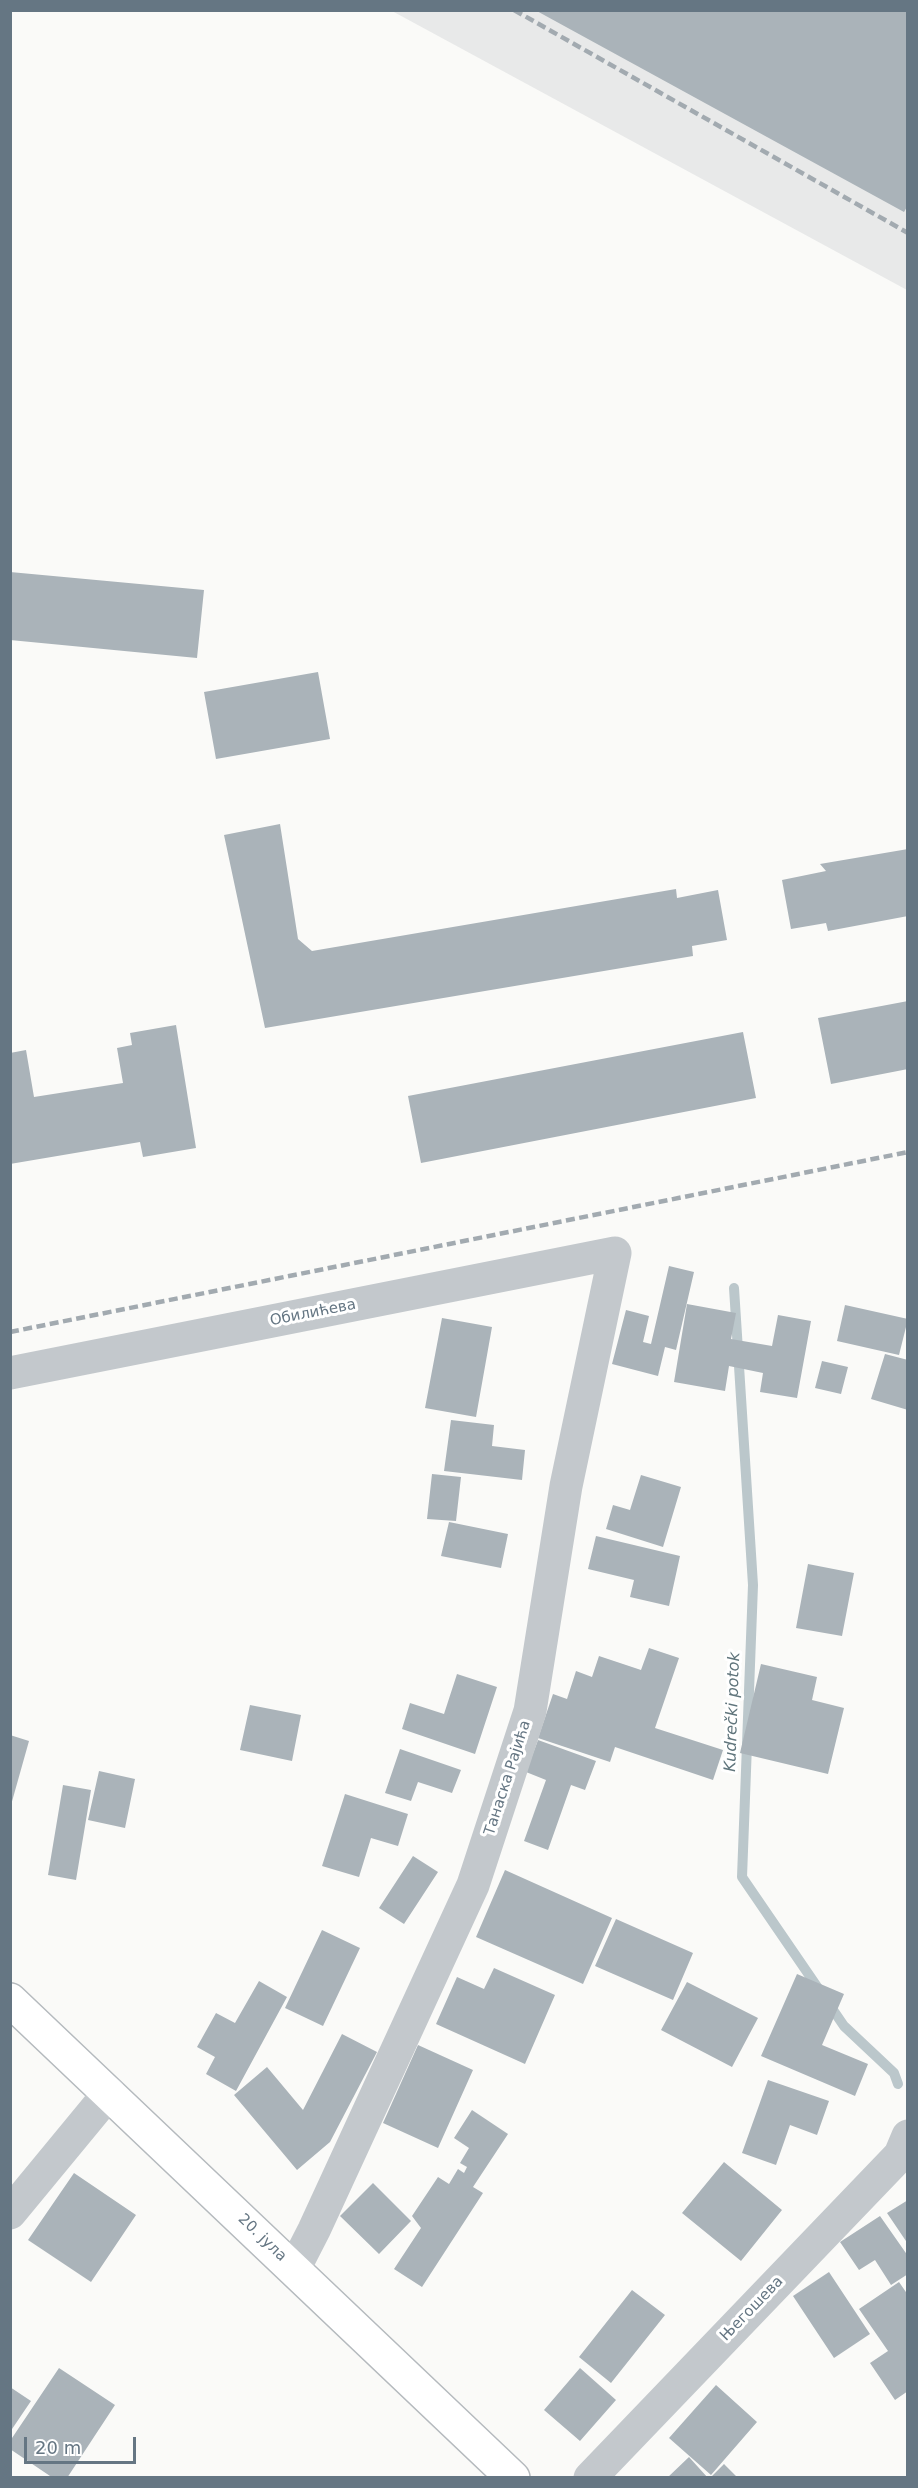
<!DOCTYPE html>
<html>
<head>
<meta charset="utf-8">
<style>
  body { margin:0 }
  #map { position:relative; width:918px; height:2488px; overflow:hidden; background:#fafaf8; font-family:"DejaVu Sans",sans-serif }
  canvas { display:block }
  .frame { position:absolute; inset:0; border:12px solid #657683; pointer-events:none }
  .scale { position:absolute; left:24px; top:2437px; width:112px; height:27px; box-sizing:border-box; border:3px solid #657683; border-top:0; padding-left:8px; font-size:18px; line-height:21px; white-space:nowrap; color:#657683; -webkit-text-stroke:4px #fff; paint-order:stroke }
</style>
</head>
<body>
<div id="map">
<canvas width="918" height="2488"></canvas>
<div class="frame"></div>
<div class="scale">20 m</div>
</div>
<script>
const ctx = document.querySelector('canvas').getContext('2d');
ctx.lineJoin = 'round';
function fill(path, color) {
  ctx.fillStyle = color;
  ctx.fill(path, 'evenodd');
}
function toPath(rows) {
  const path = new Path2D();
  for (const r of rows) {
    path.moveTo(r[0], r[1]);
    for (let i = 2; i < r.length; i += 2) path.lineTo(r[i], r[i + 1]);
  }
  return path;
}
function stroke(path, color, width, dash) {
  ctx.strokeStyle = color;
  ctx.lineWidth = width;
  ctx.lineCap = dash ? 'butt' : 'round';
  ctx.setLineDash(dash || []);
  ctx.stroke(path);
}
function drawText(font, color, halo, rows, align = 'center') {
  ctx.font = font + ' "DejaVu Sans",sans-serif';
  ctx.lineWidth = 6;
  ctx.setLineDash([]);
  ctx.textBaseline = 'middle';
  ctx.strokeStyle = halo;
  ctx.fillStyle = color;
  for (const [text, x, y, turn = 0] of rows) {
    ctx.save();
    ctx.translate(x, y);
    ctx.rotate((+turn || 0) * Math.PI / 180);
    ctx.textAlign = isNaN(turn) ? turn : align;
    if (halo) ctx.strokeText(text, 0, 0);
    ctx.fillText(text, 0, 0);
    ctx.restore();
  }
}
fill(toPath([
  [392,11,907,11,907,290]
]), '#e8e9e9');
stroke(toPath([
  [734,1288,753,1585,742,1877,844,2026,894,2073,898,2084]
]), '#bbc7cb', 10);
fill(toPath([
  [535,10,908,10,908,205,904,212],
  [10,572,204,590,197,658,10,640],
  [318,672,330,739,216,759,204,692],
  [280,824,298,939,312,951,676,889,677,898,718,890,727,940,692,946,693,956,265,1028,224,835],
  [908,849,908,916,828,931,826,923,791,929,782,880,826,871,820,864],
  [908,1001,908,1069,831,1084,818,1018],
  [176,1025,196,1148,143,1157,140,1142,10,1164,10,1053,26,1050,34,1097,123,1083,117,1048,132,1045,130,1033],
  [743,1032,756,1098,421,1163,408,1096],
  [669,1266,694,1272,676,1350,665,1347,658,1376,612,1364,626,1310,649,1316,643,1342,651,1344],
  [687,1304,736,1313,731,1339,772,1346,778,1315,811,1321,797,1398,760,1392,763,1373,729,1366,725,1391,674,1382],
  [845,1305,908,1319,899,1355,837,1341],
  [442,1318,492,1327,476,1417,425,1408],
  [885,1354,908,1360,908,1410,871,1399],
  [822,1361,848,1367,841,1394,815,1388],
  [451,1420,494,1425,492,1446,525,1450,522,1480,444,1471],
  [432,1474,461,1477,456,1521,427,1519],
  [641,1475,681,1487,663,1547,606,1529,613,1505,630,1510],
  [449,1522,508,1534,501,1568,441,1556],
  [596,1536,680,1556,669,1606,630,1597,634,1580,588,1569],
  [808,1564,854,1573,842,1636,796,1628],
  [649,1648,679,1658,655,1728,723,1750,713,1780,615,1747,610,1762,538,1738,553,1694,567,1699,576,1671,592,1677,599,1656,641,1670],
  [761,1664,817,1677,812,1700,844,1708,828,1774,740,1753],
  [457,1674,497,1687,475,1754,402,1729,410,1703,444,1714],
  [250,1705,301,1715,292,1761,240,1750],
  [10,1735,29,1741,11,1805,10,1804],
  [538,1740,596,1761,585,1790,571,1785,548,1850,524,1841,546,1780,526,1772],
  [400,1749,461,1770,452,1793,418,1782,411,1801,385,1793],
  [99,1771,135,1779,125,1828,88,1820],
  [63,1785,91,1790,76,1880,48,1875],
  [345,1794,408,1814,398,1846,371,1838,359,1877,322,1866],
  [413,1856,438,1872,404,1924,379,1908],
  [505,1870,612,1918,583,1984,476,1937],
  [616,1919,693,1953,673,2000,595,1966],
  [322,1930,360,1948,323,2026,285,2008],
  [494,1968,555,1995,525,2064,436,2024,457,1977,484,1989],
  [797,1974,844,1994,822,2045,868,2064,855,2096,761,2056],
  [259,1981,287,1997,236,2091,206,2074,215,2057,197,2047,216,2013,235,2023],
  [687,1982,758,2018,732,2067,661,2030],
  [342,2034,377,2052,330,2142,297,2170,234,2095,267,2067,303,2110],
  [418,2045,473,2070,438,2148,383,2123],
  [768,2080,829,2101,817,2135,790,2125,776,2165,742,2153],
  [472,2110,508,2134,473,2187,483,2193,422,2287,394,2269,421,2228,412,2216,438,2177,449,2184,458,2169,464,2173,467,2167,460,2163,469,2148,454,2138],
  [724,2162,782,2210,741,2261,682,2213],
  [74,2173,136,2215,91,2282,28,2240],
  [373,2183,411,2221,379,2254,340,2216],
  [908,2200,908,2244,887,2213],
  [880,2216,908,2256,908,2274,891,2285,875,2260,859,2270,840,2242],
  [829,2272,870,2334,834,2358,793,2296],
  [899,2282,908,2295,908,2391,895,2400,870,2363,888,2351,859,2309],
  [632,2290,665,2315,611,2383,579,2357],
  [59,2368,115,2405,67,2478,53,2478,10,2449,10,2441],
  [580,2368,616,2400,580,2441,544,2410],
  [716,2385,757,2422,711,2475,669,2438],
  [10,2387,31,2401,10,2432],
  [689,2457,708,2478,667,2478],
  [724,2464,738,2478,710,2478]
]), '#aab3b9');
const major = toPath([
  [10,2000,513,2478]
]);
stroke(major, '#b5babe', 36);
stroke(toPath([
  [10,1373,615,1253,566,1486,530,1711,473,1885,314,2230,294,2269],
  [10,2213,109,2093],
  [590,2478,900,2155,908,2136]
]), '#c3c8cc', 33);
stroke(major, '#fff', 33);
stroke(toPath([
  [514,10,908,233],
  [10,1332,908,1152]
]), '#a2aab0', 4.5, [9, 4.5]);
drawText('15px', '#657683', '#fff', [
  ["Обилићева",313,1313,-11],
  ["Танаска Рајића",508,1778,-72],
  ["20. јула",262,2238,44],
  ["Његошева",752,2309,-46]
]);
drawText('italic 16px', '#60757c', '#fff', [
  ["Kudrečki potok",733,1712,-88]
]);
</script>
</body>
</html>
